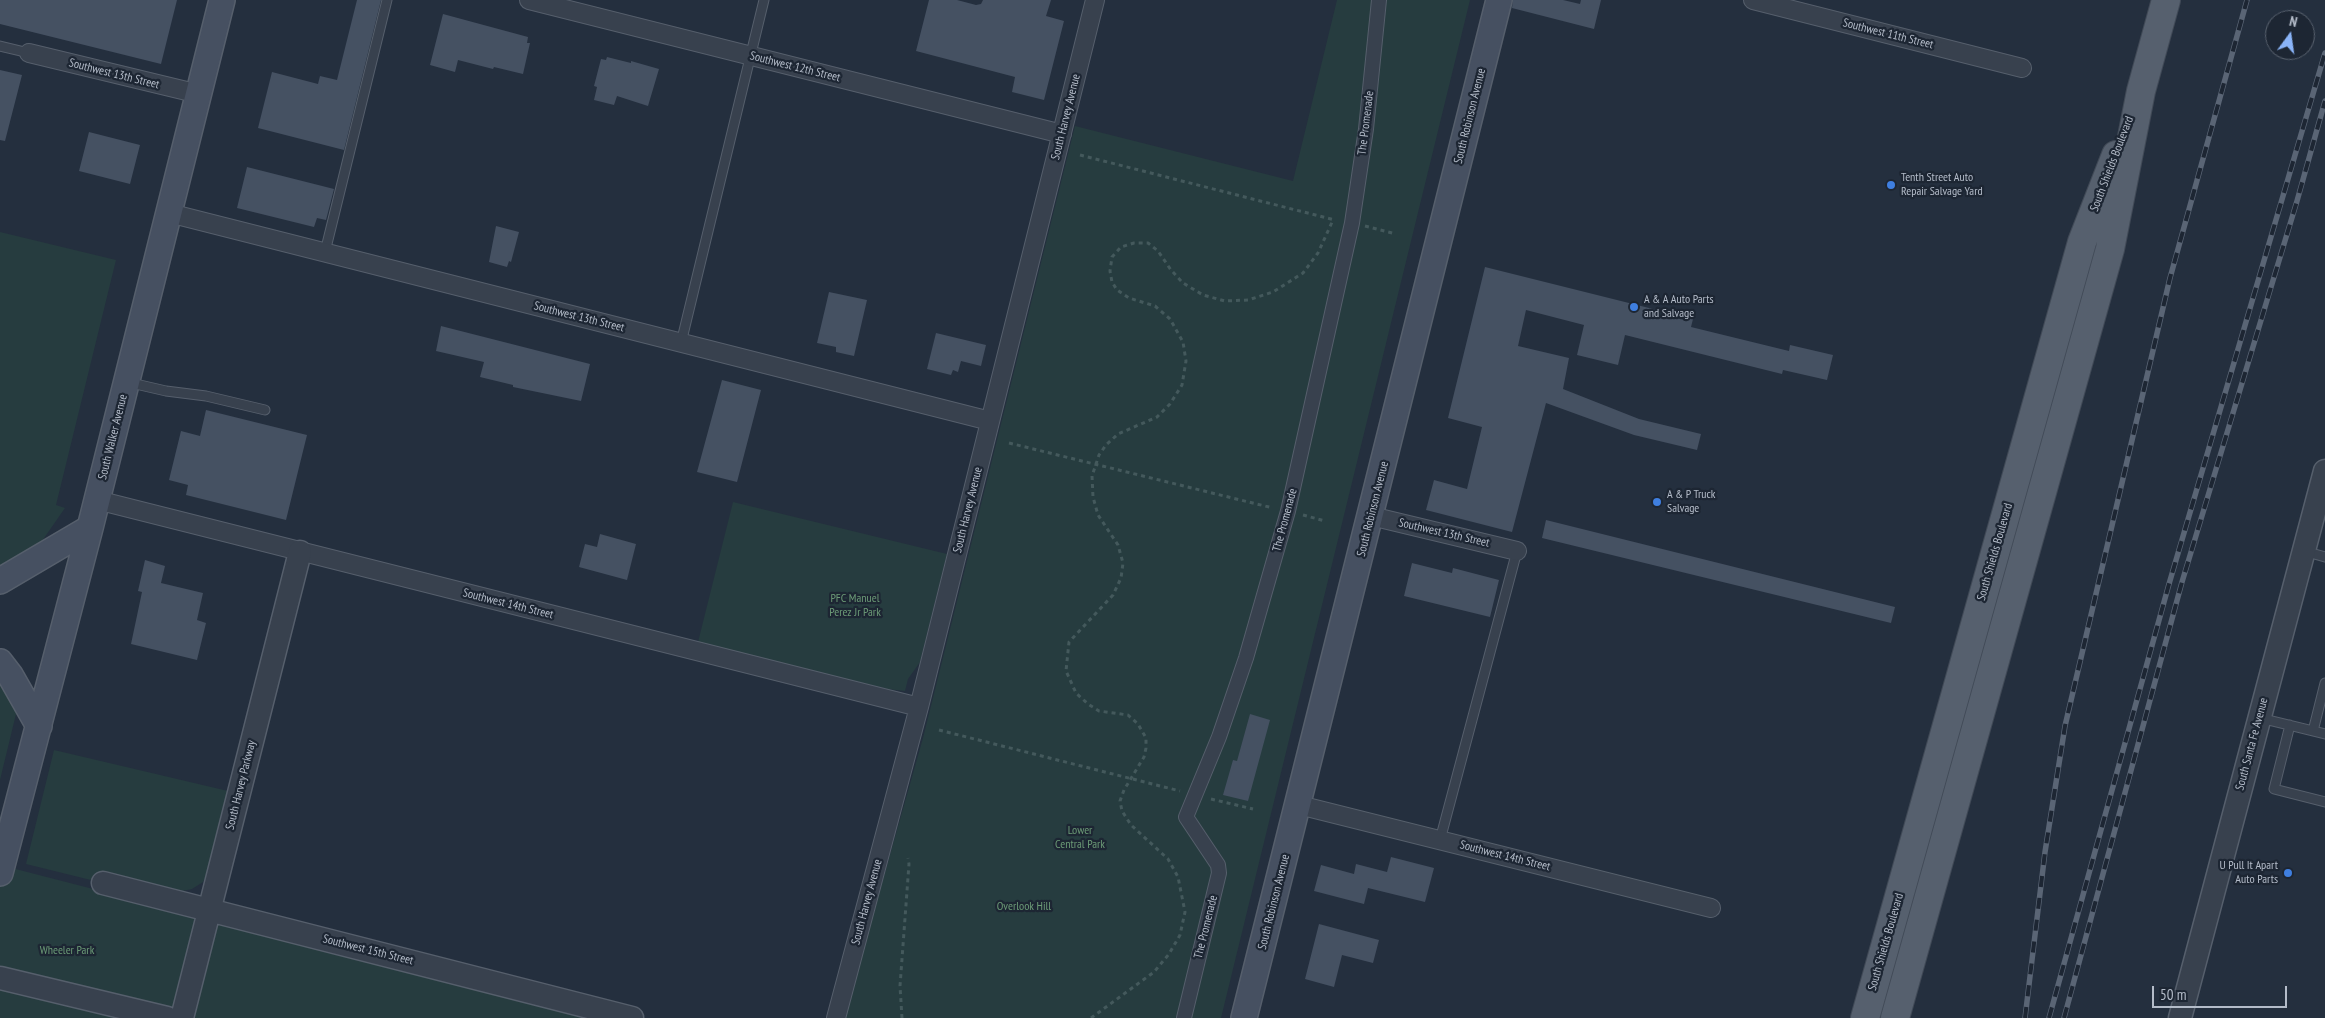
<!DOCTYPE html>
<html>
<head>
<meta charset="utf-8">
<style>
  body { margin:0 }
  #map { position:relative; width:2325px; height:1018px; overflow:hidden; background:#242f3e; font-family:"PT Sans Narrow",sans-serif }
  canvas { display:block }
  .north { position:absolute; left:2265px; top:10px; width:50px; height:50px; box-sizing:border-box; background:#1d2633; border:1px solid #59626f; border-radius:50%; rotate:14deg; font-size:14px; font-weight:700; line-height:20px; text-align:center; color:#b4bcc9 }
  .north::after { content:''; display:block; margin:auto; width:18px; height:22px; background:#8ab4f8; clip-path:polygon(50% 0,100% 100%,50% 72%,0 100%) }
  .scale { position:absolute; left:2152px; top:986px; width:135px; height:22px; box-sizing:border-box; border:2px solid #b4bcc9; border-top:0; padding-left:6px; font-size:15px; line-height:18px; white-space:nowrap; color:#b4bcc9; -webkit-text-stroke:4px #1d2633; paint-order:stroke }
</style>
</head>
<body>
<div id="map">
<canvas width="2325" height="1018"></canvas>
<div class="north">N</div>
<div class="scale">50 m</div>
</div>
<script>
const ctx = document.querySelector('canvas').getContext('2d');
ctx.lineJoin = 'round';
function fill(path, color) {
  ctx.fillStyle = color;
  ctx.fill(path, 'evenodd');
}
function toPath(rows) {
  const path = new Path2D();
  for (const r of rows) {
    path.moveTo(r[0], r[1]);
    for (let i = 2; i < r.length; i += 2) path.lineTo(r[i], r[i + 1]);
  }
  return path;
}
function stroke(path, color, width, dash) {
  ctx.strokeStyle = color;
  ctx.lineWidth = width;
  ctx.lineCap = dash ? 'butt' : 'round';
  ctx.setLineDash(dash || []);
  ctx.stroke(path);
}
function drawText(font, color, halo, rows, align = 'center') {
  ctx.font = font + ' "PT Sans Narrow",sans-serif';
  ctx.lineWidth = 4.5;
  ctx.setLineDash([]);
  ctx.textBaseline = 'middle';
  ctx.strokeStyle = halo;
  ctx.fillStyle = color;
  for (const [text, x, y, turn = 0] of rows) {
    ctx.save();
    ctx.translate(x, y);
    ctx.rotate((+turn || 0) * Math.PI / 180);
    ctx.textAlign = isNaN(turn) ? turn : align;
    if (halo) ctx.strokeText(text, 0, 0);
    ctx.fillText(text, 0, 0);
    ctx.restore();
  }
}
fill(toPath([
  [1337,0,1470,0,1221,1018,844,1018,923,738,1075,126,1293,181],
  [0,232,116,260,56,505,65,508,42,541,28,554,0,573],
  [733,502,947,554,920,662,908,679,905,691,887,689,698,642],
  [0,680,12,699,16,714,0,780],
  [54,750,228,791,207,875,203,882,192,889,182,891,180,902,26,864],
  [0,865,594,1018,0,1018]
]), '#263c3f');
fill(toPath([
  [0,0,177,0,161,64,0,24],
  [357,0,381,0,344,150,258,128,272,72,318,84,320,76,337,80],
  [929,0,957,0,976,5,981,4,983,0,1051,0,1046,16,1064,21,1044,100,1012,92,1015,77,916,51],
  [1513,0,1563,0,1580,4,1581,0,1601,0,1594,29,1512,8],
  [443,14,528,37,527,43,530,43,523,74,494,67,493,69,458,60,455,72,430,65],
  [607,57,631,63,631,61,659,69,648,106,617,96,614,105,594,100,597,87,594,86,601,59,606,60],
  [0,70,22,75,5,141,0,140],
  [89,132,140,145,130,184,79,171],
  [247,167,334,189,326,220,317,218,314,227,237,208],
  [496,226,519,232,511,262,509,261,507,267,489,262],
  [1485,267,1693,319,1691,327,1789,351,1790,345,1833,355,1827,380,1783,370,1782,374,1625,335,1618,365,1577,355,1584,325,1526,310,1518,346,1569,358,1563,389,1639,419,1701,434,1697,450,1634,435,1546,403,1512,532,1426,510,1434,480,1467,489,1482,427,1448,418],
  [829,292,867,300,854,356,836,352,836,347,817,343],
  [441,326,590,364,581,401,513,387,513,385,480,377,484,362,436,351],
  [936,333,986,345,981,366,961,361,958,372,953,370,951,375,927,369],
  [722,380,761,390,737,482,697,472],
  [206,410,307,435,286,520,186,495,188,485,169,480,181,431,200,436],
  [1546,520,1895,607,1891,623,1542,538],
  [600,534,636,544,627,580,579,567,585,544,597,547],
  [145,560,165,566,161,583,203,593,197,620,206,623,197,660,131,644,142,592,138,591],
  [1412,563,1452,573,1453,568,1499,580,1490,617,1404,596],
  [1250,714,1270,720,1248,801,1223,795,1233,760,1237,761],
  [1391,857,1434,868,1425,902,1368,888,1364,904,1314,891,1321,865,1354,874,1356,864,1387,872],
  [1319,924,1379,940,1373,963,1342,955,1334,987,1305,979]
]), '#455162');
const service = toPath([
  [0,46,29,53],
  [325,252,387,0],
  [681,343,764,0],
  [127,382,166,391,206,396,265,410],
  [2304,551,2325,557],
  [2260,718,2325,734],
  [2290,725,2274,789,2325,802],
  [2313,731,2325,683],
  [1440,840,1517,551]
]);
const pedestrian = toPath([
  [1184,1018,1219,873,1218,865,1186,817,1219,737,1246,658,1288,511,1352,223,1366,129,1379,0]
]);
const minor = toPath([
  [529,0,1062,134],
  [1753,0,2022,68],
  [29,53,199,94],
  [169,213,990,421],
  [97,500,919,707],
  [1371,516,1517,551],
  [1299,805,1711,908],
  [836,1018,919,707,1095,0]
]);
const tertiary = toPath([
  [103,883,632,1018],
  [0,978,167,1018],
  [182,1018,300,552],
  [2180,1018,2325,471]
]);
const secondary = toPath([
  [0,581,90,528],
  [0,662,10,675,39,726],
  [0,873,90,528,222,0],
  [1244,1018,1499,0]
]);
const primary = toPath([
  [1865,1018,2082,242,2116,155],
  [1895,1018,2110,249,2141,91,2166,0]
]);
stroke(service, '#565f6c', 11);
stroke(pedestrian, '#565f6c', 16);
stroke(minor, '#565f6c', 20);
stroke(tertiary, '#565f6c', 25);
stroke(secondary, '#565f6c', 28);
stroke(primary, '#414a57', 30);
stroke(toPath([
  [1080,155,1335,220],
  [1365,226,1396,234],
  [1009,443,1273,508],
  [1303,515,1325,521],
  [939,730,1180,791],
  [1211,799,1253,809],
  [902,1018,900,986,909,864,908,858],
  [1091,1018,1154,972,1169,954,1180,935,1185,912,1178,877,1168,859,1131,825,1122,811,1120,801,1124,790,1144,757,1146,748,1146,738,1138,724,1128,715,1099,711,1088,704,1076,693,1066,671,1069,642,1113,595,1121,578,1123,563,1118,545,1098,515,1093,497,1092,476,1099,455,1106,445,1118,434,1157,417,1170,404,1182,385,1186,361,1183,342,1170,319,1155,306,1129,298,1117,290,1112,282,1110,271,1112,257,1121,247,1134,243,1148,243,1158,251,1171,270,1183,283,1203,295,1225,301,1248,300,1273,292,1303,273,1318,253,1333,220]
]), '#44595c', 3, [4, 4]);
stroke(service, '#38414e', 9);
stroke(pedestrian, '#38414e', 14);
stroke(minor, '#38414e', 18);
stroke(tertiary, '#38414e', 22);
stroke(secondary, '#465061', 25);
stroke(primary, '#56606e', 28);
const rail = toPath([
  [2025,1018,2045,852,2065,726,2170,278,2247,0],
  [2049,1018,2169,584,2325,53],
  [2064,1018,2182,582,2297,201,2325,101]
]);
stroke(rail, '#5a6575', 5.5);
stroke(rail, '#1d2633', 4, [11]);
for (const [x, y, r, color] of [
  [1891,185,5,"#3f7fe0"],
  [1634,307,5,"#3f7fe0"],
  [1657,502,5,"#3f7fe0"],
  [2288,873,5,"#3f7fe0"]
]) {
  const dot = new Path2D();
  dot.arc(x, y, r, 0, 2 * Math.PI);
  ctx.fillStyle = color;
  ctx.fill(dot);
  stroke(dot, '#1d2633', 2);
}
drawText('12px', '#b4bcc9', '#1d2633', [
  ["Southwest 11th Street",1888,34,14],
  ["Southwest 12th Street",795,67,14],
  ["Southwest 13th Street",114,74,14],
  ["South Robinson Avenue",1470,116,-76],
  ["South Harvey Avenue",1066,117,-76],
  ["The Promenade",1366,123,-83],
  ["South Shields Boulevard",2112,164,-69],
  ["Southwest 13th Street",579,317,14],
  ["South Walker Avenue",113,437,-76],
  ["South Robinson Avenue",1373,509,-76],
  ["South Harvey Avenue",968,510,-76],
  ["The Promenade",1285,520,-75],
  ["Southwest 13th Street",1444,533,13],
  ["South Shields Boulevard",1995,552,-74],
  ["Southwest 14th Street",508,604,14],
  ["South Santa Fe Avenue",2252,744,-75],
  ["South Harvey Parkway",241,785,-76],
  ["Southwest 14th Street",1505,856,14],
  ["South Harvey Avenue",867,902,-75],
  ["South Robinson Avenue",1274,902,-76],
  ["The Promenade",1206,927,-76],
  ["South Shields Boulevard",1886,942,-74],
  ["Southwest 15th Street",368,950,14]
]);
drawText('12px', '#b4bcc9', '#1d2633', [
  ["Tenth Street Auto",1901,178],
  ["Repair Salvage Yard",1901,192],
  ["A & A Auto Parts",1644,300],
  ["and Salvage",1644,314],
  ["A & P Truck",1667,495],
  ["Salvage",1667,509],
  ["U Pull It Apart",2278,866,"right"],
  ["Auto Parts",2278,880,"right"]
], 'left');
drawText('12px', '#6b9a76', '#1d2633', [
  ["PFC Manuel",855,599],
  ["Perez Jr Park",855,613],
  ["Lower",1080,831],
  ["Central Park",1080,845],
  ["Overlook Hill",1024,907],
  ["Wheeler Park",67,951]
]);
</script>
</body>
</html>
